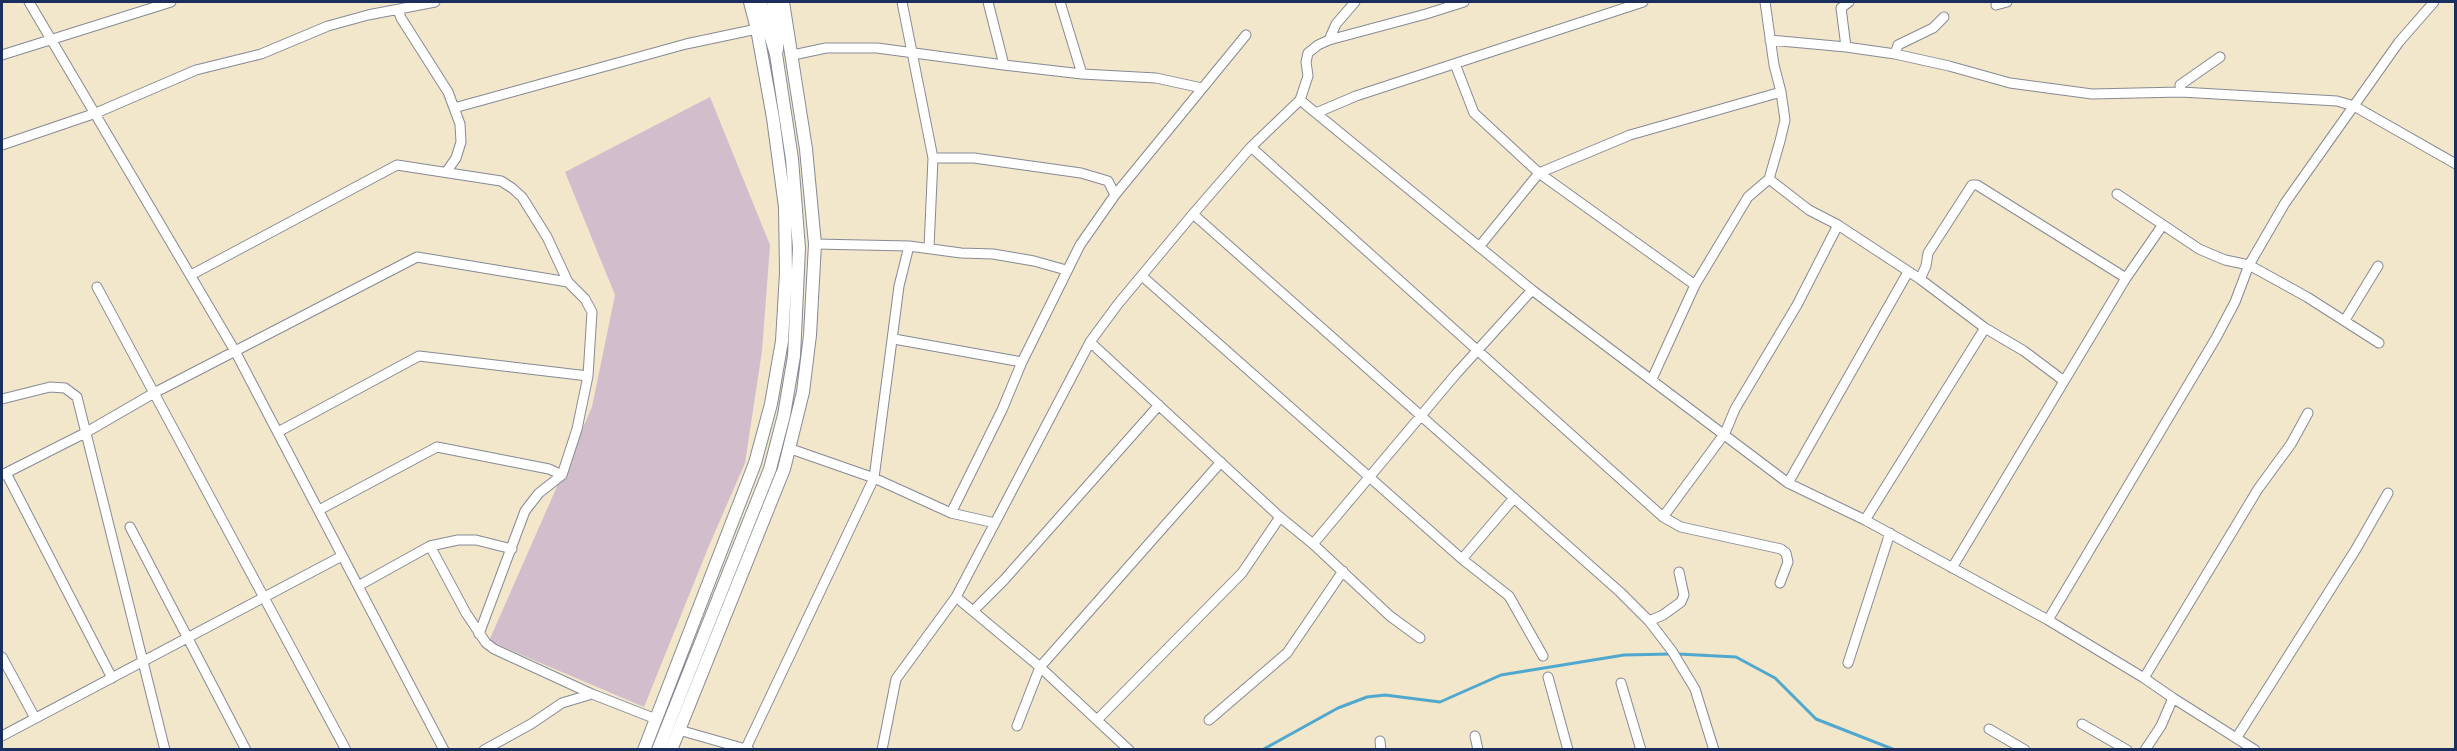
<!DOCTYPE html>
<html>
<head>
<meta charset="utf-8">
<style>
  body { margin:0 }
  #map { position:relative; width:2457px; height:751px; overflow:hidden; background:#f2e6cb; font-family:"Sorts Mill Goudy",serif }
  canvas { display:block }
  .frame { position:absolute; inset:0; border:3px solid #1b2f5e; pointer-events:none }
</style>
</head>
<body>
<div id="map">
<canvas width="2457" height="751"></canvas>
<div class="frame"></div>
</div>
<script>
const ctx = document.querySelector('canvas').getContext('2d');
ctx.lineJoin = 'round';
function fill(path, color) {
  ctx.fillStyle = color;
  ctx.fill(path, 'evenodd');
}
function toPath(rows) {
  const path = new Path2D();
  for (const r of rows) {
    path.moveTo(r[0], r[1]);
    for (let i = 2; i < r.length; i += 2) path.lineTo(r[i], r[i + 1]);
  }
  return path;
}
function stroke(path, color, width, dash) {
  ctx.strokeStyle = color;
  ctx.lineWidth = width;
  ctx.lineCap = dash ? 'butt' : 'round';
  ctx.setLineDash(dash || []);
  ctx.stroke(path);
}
fill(toPath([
  [710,97,770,245,762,351,745,463,708,548,644,707,489,641,592,407,615,295,565,172]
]), '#d1bdcc');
stroke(toPath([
  [1678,654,1736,657,1775,678,1816,719,1895,750],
  [1262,750,1338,708,1367,697,1385,695,1440,702,1501,675,1624,655,1671,654]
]), '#51a8ce', 3);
const minor = toPath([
  [29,2,235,351,444,750],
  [902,2,933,158,929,248],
  [988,2,1004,65],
  [1060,2,1082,74],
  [1996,5,2007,2],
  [398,10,401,18,448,92,460,124,461,142,456,158,447,171],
  [1329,40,1336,24,1355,2],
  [1770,40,1846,47,1895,54,1949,66,2010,83,2092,94,2181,92,2337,101,2354,106,2456,164],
  [1846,47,1841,8,1849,2],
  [1895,54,1898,45,1933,28,1944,17],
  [2,55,171,2],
  [793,55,826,48,877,48,1004,65,1082,74,1156,78,1202,88],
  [1455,64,1474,113,1539,173,1695,285],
  [2181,92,2180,85,2220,57],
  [1300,100,1532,290,1788,483,1865,520,2048,620,2144,678,2173,698,2255,750],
  [454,108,686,44,757,29],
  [1316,113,1356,96,1643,2],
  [2,145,96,113,196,70,261,54,328,26,368,15,435,2],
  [1251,147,1663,517,1681,527,1781,549,1786,553,1788,562,1780,583],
  [933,158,974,158,1081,173,1108,181,1115,195],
  [1769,179,1809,210,1838,225,1920,279,1985,328,2024,351,2064,381],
  [2117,194,2199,249,2225,260,2249,265,2307,297,2379,343],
  [1193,214,1620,592,1649,621,1672,651,1695,689,1714,750],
  [815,244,909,246,961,253,993,254,1034,261,1066,270],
  [1479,247,1539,173,1630,135,1781,92],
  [191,275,397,165,501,181,512,188,522,197,547,237,568,282,585,299,592,312,588,376,577,429,562,475,539,493,525,511,479,634],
  [1142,276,1462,559,1509,596,1543,656],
  [1920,279,1926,266,1928,253,1972,185,1977,185,2126,278],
  [97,287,346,750],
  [2345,320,2378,266],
  [894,339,1022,362],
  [1090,342,1280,517,1313,544,1390,616,1420,638],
  [1652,379,1695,285,1748,197,1769,179,1780,141,1785,120,1781,92,1774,65,1765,2],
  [2,399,50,387,65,388,77,397,165,750],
  [278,432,419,356,588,376],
  [791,449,874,478,951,513,995,523],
  [6,473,112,678],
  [2,475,85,433,154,393,417,257,568,282],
  [1788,483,1908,272],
  [319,510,437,447,549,469,562,475],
  [951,513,1002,410,1022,362,1080,245,1115,195,1246,35],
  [1663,517,1725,433,1735,409,1797,305,1838,225],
  [1865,520,1985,328],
  [130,527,246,750],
  [1313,544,1456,374,1532,290],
  [430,546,466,613,486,643,494,649,592,694,656,719],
  [1462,559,1514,498],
  [1952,568,2126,278,2162,226],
  [358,586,430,546,458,540,476,540,512,549],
  [956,597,1040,667,1129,750],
  [974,610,1004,580,1159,405],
  [2048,620,2216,338,2235,302,2249,265,2285,203,2399,42,2434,2],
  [1649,621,1663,615,1681,602,1684,595,1679,572],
  [2,657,35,718],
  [1848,663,1890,533],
  [1548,677,1568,750],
  [2144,678,2258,489,2291,444,2308,413],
  [1621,683,1641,750],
  [1098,719,1242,573,1280,517],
  [1209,720,1287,653,1343,571],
  [2082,724,2127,750],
  [1017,726,1040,667,1221,462],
  [1989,729,2025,750],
  [679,730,749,750],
  [2,736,342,556],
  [1475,736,1478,750],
  [2237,737,2356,549,2388,493],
  [1380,741,1381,750],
  [746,748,874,478,899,286,909,246],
  [484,750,531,724,562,703,592,694],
  [882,750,896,679,956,597,1090,342,1118,304,1193,214,1251,147,1300,100,1308,76,1306,62,1308,53,1318,45,1329,40,1426,14,1464,2],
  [2145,750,2161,726,2173,698]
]);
const major = toPath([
  [773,2,778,33,777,50],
  [644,750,755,463,771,404,782,341,786,273,785,207,773,118,757,29,750,2],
  [658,750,770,469,784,415,794,356,799,248,792,159,776,54,760,2],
  [671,750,784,469,803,392,810,335,815,244,806,149,783,2]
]);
stroke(minor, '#868a94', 11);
stroke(major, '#868a94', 14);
stroke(minor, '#fff', 9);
stroke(major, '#fff', 12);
</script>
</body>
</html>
